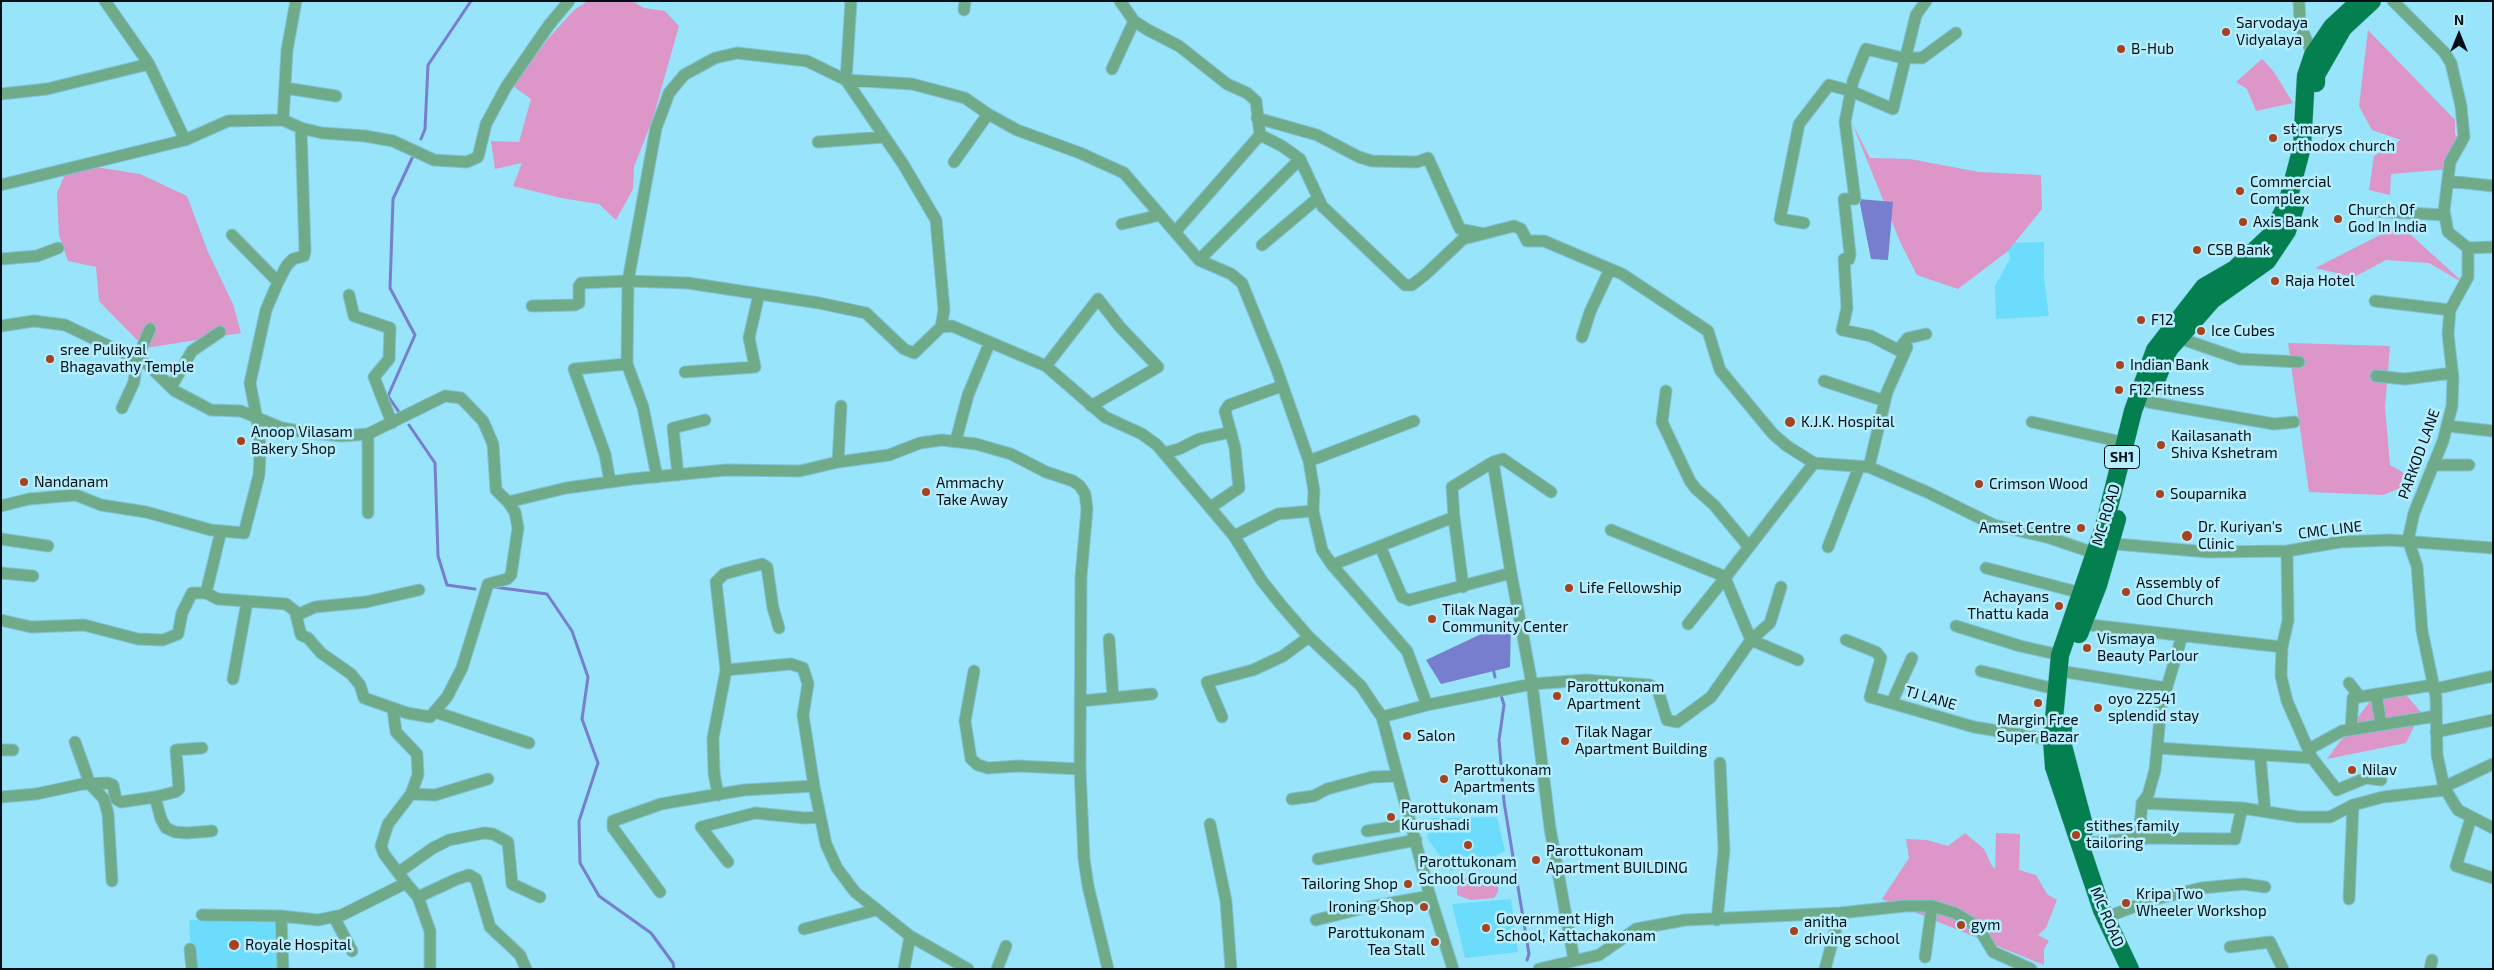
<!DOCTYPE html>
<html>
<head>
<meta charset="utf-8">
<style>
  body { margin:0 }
  #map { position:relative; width:2494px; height:970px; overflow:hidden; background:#98e4fa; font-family:"Exo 2",sans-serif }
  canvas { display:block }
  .frame { position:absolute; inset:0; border:2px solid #000f15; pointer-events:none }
  .north { position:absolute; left:2434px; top:10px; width:50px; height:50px; -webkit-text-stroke:4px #b7eeff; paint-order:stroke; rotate:0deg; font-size:14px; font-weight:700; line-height:20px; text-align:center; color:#000f15 }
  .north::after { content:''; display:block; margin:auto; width:18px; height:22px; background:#000f15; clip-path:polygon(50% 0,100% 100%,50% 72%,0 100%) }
</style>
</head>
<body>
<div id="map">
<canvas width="2494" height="970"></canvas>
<div class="frame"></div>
<div class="north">N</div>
</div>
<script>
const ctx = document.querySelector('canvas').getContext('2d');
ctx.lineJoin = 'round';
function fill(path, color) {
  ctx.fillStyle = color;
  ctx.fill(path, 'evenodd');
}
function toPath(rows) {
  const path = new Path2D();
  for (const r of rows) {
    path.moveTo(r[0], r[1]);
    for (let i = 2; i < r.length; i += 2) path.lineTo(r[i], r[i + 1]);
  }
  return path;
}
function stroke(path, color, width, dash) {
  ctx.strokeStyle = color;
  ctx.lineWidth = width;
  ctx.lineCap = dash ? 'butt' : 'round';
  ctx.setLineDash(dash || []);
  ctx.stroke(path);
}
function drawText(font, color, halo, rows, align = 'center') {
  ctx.font = font + ' "Exo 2",sans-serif';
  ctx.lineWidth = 5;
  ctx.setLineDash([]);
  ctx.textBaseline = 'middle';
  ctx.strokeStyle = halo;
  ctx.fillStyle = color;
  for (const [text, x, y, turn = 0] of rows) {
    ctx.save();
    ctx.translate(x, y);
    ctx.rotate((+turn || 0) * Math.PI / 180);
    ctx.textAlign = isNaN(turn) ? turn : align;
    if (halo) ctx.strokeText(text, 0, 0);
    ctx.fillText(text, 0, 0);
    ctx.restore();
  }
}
fill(toPath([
  [2044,242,2044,279,2049,316,1996,319,1995,286,2010,259,2007,243],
  [1497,817,1505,851,1476,865,1451,871,1427,838,1430,818],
  [1511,899,1518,952,1465,958,1452,904],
  [189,920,277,922,277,969,192,969]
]), '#6bdcfc');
fill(toPath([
  [588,1,632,1,644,8,665,11,679,26,653,118,634,167,633,189,616,220,599,204,561,198,513,186,522,163,495,169,491,141,519,142,531,99,513,86,547,40,574,10],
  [2368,30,2455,120,2455,134,2464,145,2462,153,2450,169,2391,174,2390,195,2369,190,2374,156,2401,140,2372,130,2359,106],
  [2262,59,2274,72,2293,103,2256,111,2247,89,2236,82],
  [1852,123,1870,158,1910,159,1979,172,2041,175,2042,209,2008,251,1958,289,1917,275,1901,244],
  [70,163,140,174,187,196,208,252,233,304,241,333,145,348,99,301,96,267,68,261,59,235,57,193],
  [2400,225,2465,284,2429,263,2386,260,2354,277,2315,268],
  [2288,343,2390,346,2385,407,2390,465,2418,481,2383,495,2309,492],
  [2397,685,2421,712,2406,743,2327,759,2376,693],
  [1965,833,1984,849,1992,866,1995,869,1996,833,2020,834,2019,870,2036,875,2047,894,2057,900,2046,928,2038,935,2049,941,2044,949,2044,965,1882,899,1909,858,1906,839,1927,840,1948,846],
  [1498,877,1498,892,1494,898,1471,900,1457,895,1457,878]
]), '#dc96c7');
fill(toPath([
  [1859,199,1893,202,1888,260,1871,259],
  [1511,620,1510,667,1441,684,1426,660]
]), '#777ecd');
stroke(toPath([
  [421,139,425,129,428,65,471,1],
  [399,412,388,396,415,335,390,288,393,199,414,154],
  [409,425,435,463,438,556,447,585,475,589],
  [494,587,547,594,572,631,588,677,582,719,598,763,579,821,580,863,599,896,651,933,673,963,674,969],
  [1493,668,1495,677],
  [1500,692,1504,705,1499,740,1504,802,1529,954,1527,960]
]), '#777ecd', 3);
const minor = toPath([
  [105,1,149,64,185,140],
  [296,1,287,50,283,120,301,128,322,133,365,136,393,141,434,160,467,162,478,157,486,124,506,87,549,25,569,1],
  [851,1,846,80,903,164,936,220,944,310,941,327],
  [1120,1,1134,21,1148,30,1179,46,1227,84,1247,93,1256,101,1260,135,1282,146,1300,159,1322,206,1405,285,1412,285,1426,274,1463,239,1514,226,1521,229,1527,241,1544,241,1622,274,1708,331,1720,370,1773,434,1787,446,1814,463,1869,467,1929,493,1994,525,2050,538,2100,555],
  [2299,1,2300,25,2313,55],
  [2393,1,2444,52,2451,63,2461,106,2464,137,2450,162,2444,211,2448,232,2468,248,2468,277,2450,310,2448,334,2453,378,2452,406,2443,441,2414,513,2408,540,2417,566,2422,631,2436,697,2437,755,2444,787,2458,810,2493,828],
  [964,10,965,1],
  [1112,69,1134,21],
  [285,88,336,96],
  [1,94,47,89,149,64],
  [1257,118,1317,135,1359,157,1372,161,1417,162,1428,158,1460,229,1480,233],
  [818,142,884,137],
  [954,162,988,114],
  [2448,181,2493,186],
  [1,185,185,140,228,121,283,120],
  [2371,211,2445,215],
  [1804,223,1780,219,1799,124,1829,85,1851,91,1893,109,1916,15,1926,1],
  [1122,224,1160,215],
  [1175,232,1260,135],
  [232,235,278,282],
  [1262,245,1318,198],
  [2468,248,2493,247],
  [1,259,37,256,58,248],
  [1199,260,1300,159],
  [349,295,354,316,390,328,389,359,374,377,392,423],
  [2375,301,2450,310],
  [532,306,575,305,579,303,579,286,581,283,628,281,656,128,664,107,669,93,684,75,715,58,737,53,807,61,846,80,912,84,965,98,988,114,1017,130,1080,153,1124,173,1199,260,1231,274,1242,283,1276,367,1309,461,1314,491,1313,511,1322,550,1332,565,1407,651,1427,705],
  [1,326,34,321,65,325,147,364,175,391,211,410,241,411,282,428,312,433,342,436,368,434,445,396,461,398,483,421,493,444,496,490,508,502,566,488,632,479,726,470,800,471,838,462,889,455,920,443,942,440,976,444,1011,454,1046,472,1073,481,1080,486,1085,494,1087,509,1081,577,1080,769,1084,859,1088,886,1108,969],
  [1926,334,1908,338,1898,350,1871,336,1842,330,1847,308,1844,259,1849,259,1850,254,1844,199,1855,199,1845,122,1853,81,1866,49,1899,57,1922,58,1956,33],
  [1582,337,1590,312,1610,269],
  [2179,338,2240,359,2299,362],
  [1046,366,1098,299,1120,327,1158,367,1091,406],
  [685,372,755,367,749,338,759,294],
  [2376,376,2405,379,2452,373],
  [1824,381,1885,401],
  [171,387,192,351,220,332],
  [1666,391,1662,422,1690,481,1696,489,1714,505,1749,547],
  [2148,402,2274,424,2294,422],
  [122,408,134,382,137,359,150,329],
  [2032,422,2126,443],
  [2448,426,2493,431],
  [368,434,368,513],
  [956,440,968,395,990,342],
  [1164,453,1179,449,1199,439,1231,432],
  [1309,461,1414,421],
  [838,462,841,406],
  [2433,465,2469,465],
  [1869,467,1887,392,1907,347],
  [678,475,673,428,705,420],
  [657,477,643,407,627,364,628,281,688,283,819,303,866,313,904,349,914,353,941,327,952,326,1046,366,1105,417,1142,434,1157,445,1234,536,1262,581,1282,606,1309,637,1361,686,1375,707,1382,717,1430,896,1453,969],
  [610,482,605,454,574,369,627,364],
  [1,506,29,499,76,495,101,505,146,512,211,530,244,533,259,475,260,456,259,430,250,383,266,310,278,282,287,265,293,259,304,256,305,251,301,128],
  [1211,507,1239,488,1235,448,1225,411,1229,405,1282,386],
  [1454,517,1452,487,1493,462],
  [1611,530,1726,577],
  [221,531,206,593,218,599,286,604,295,611,301,635,308,638,321,653,351,674,360,685,364,698,407,713,430,717,447,697,462,668,488,584,507,579,511,575,518,528,515,512,508,502],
  [1234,536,1278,514,1313,511],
  [1,539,48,546],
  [2104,543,2208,552,2287,551,2340,542,2390,540,2493,548],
  [1380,546,1402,597,1409,600,1511,573,1532,684,1586,680,1650,685,1658,691,1667,720,1677,722,1711,697,1751,640,1725,578,1814,463],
  [1828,547,1859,467],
  [2287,551,2288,621,2282,647,2281,676,2287,701,2312,758,2337,790,2366,778,2381,780],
  [1332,565,1454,517,1463,587],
  [1986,568,2081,593],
  [1,573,33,576],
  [1511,573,1493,462,1503,459,1551,492],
  [1781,587,1770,623,1751,640,1798,660],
  [297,615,315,607,366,602,419,590],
  [1,620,31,627,84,625,138,639,163,640,178,634,182,613,192,593,206,593],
  [1688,624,1725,578],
  [2082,624,2282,647],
  [1956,626,2020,646,2060,655],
  [779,628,773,608,767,567,762,564,746,568,724,574,716,582,726,670,791,664,803,668,808,684,803,715,814,786],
  [1109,639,1113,698],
  [1846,640,1876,652,1881,658,1870,697,1974,727,2058,741],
  [974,671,965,721,971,759,978,765,988,768,1018,766,1080,769],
  [1981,671,2055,689],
  [2066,672,2166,688],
  [233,679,247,602],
  [2349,683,2360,697],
  [2434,689,2493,676],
  [2376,694,2381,724],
  [1081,701,1152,694],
  [1892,702,1912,658],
  [435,712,529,743],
  [1222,717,1207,682,1253,670,1283,656,1309,637],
  [1382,717,1427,705,1532,684,1550,828,1574,960],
  [2351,729,2353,698,2433,685],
  [2436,732,2493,720],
  [75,742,90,784,104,799,108,814,112,881],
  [2157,748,2312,758],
  [2309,749,2342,731,2436,716],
  [1,750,13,750],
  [2260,755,2265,811],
  [2444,787,2493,764],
  [411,794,435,795,488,779],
  [718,795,714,773,713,738,726,670],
  [1,797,36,794,83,784,108,783,113,785,116,799,121,802,155,797,161,819,166,828,175,832,187,833,212,831],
  [155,797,175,792,179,789,176,750,202,748],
  [1292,799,1314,796,1327,789,1372,777,1398,776],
  [2142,803,2242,808],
  [2471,818,2456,866,2493,878],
  [1210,824,1226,901,1231,969],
  [1367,831,1412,824],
  [2139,838,2142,803,2148,795,2155,770,2161,707,2182,636],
  [2088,843,2139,838,2235,839,2242,808,2299,817,2330,817,2353,805,2383,797,2445,790],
  [1318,859,1416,840],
  [728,862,701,827,755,813,805,818,820,817],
  [399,872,433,848,449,840,484,833,493,834,508,842,512,884,540,897],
  [406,883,418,897,430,931,430,969],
  [660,892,613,828,613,821,661,804,678,801,744,790,814,786,826,844,837,868,855,892,910,936,968,969],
  [418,897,457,879,469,875,476,879,490,927,520,955,526,969],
  [2349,899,2353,805],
  [202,915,281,916],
  [2112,915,2152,900,2201,888,2244,884,2265,887],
  [334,917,352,951],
  [1316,920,1364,908,1430,896],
  [1717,920,1724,850,1720,763],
  [804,929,876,910],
  [2230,947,2270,942,2283,969],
  [190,949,192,969],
  [1925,957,1932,906],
  [283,969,281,916,318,920,342,915,406,883,384,854,381,846,388,824,411,794,418,775,417,754,396,732,393,709],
  [904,969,910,936],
  [997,969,1006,946],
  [1539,969,1599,955,1636,929,1685,920,1840,913,1905,906,1932,906,1955,913,1978,927,1993,952,2031,969],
  [1825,969,1840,913],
  [2430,969,2432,960]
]);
const primary = toPath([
  [2316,83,2316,75,2343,28,2372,1],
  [2155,383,2169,349,2212,300,2267,261,2287,231,2295,207],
  [2079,634,2098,585,2117,519],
  [2063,726,2062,742,2085,829],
  [2130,969,2102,910,2054,767,2052,740,2060,655,2104,527,2133,411,2155,350,2204,287,2235,269,2271,235,2287,204,2302,147,2306,76,2313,55,2332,27,2360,1]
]);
stroke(minor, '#80c2d5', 13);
stroke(primary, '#80c2d5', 19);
stroke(minor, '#70ab89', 11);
stroke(primary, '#047f50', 18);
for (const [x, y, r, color] of [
  [2226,32,5,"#a8411e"],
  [2121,49,5,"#a8411e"],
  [2273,138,5,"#a8411e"],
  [2240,191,5,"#a8411e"],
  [2338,219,5,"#a8411e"],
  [2243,222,5,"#a8411e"],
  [2197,250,5,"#a8411e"],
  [2275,281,5,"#a8411e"],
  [2141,320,5,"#a8411e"],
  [2201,331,5,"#a8411e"],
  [50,359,5,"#a8411e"],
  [2120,365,5,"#a8411e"],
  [2119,390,5,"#a8411e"],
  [1790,422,6,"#a8411e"],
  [241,441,5,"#a8411e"],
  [2161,445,5,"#a8411e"],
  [24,482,5,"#a8411e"],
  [1979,484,5,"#a8411e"],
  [926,492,5,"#a8411e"],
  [2160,494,5,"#a8411e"],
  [2081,528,5,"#a8411e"],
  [2187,536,6,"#a8411e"],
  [1569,588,5,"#a8411e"],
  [2126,592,5,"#a8411e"],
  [2059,606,5,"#a8411e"],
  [1432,619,5,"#a8411e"],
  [2087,648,5,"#a8411e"],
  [1557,696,5,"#a8411e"],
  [2038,703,5,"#a8411e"],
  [2098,708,5,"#a8411e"],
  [1407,736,5,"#a8411e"],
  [1565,741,5,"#a8411e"],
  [2352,770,5,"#a8411e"],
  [1444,779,5,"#a8411e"],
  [1391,817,5,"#a8411e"],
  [2076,835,5,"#a8411e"],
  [1468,845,5,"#a8411e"],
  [1536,860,5,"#a8411e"],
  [1408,884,5,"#a8411e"],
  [2126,903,5,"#a8411e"],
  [1424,907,5,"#a8411e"],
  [1961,925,5,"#a8411e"],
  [1486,928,5,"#a8411e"],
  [1794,931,5,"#a8411e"],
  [1435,942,5,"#a8411e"],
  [234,945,6,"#a8411e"]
]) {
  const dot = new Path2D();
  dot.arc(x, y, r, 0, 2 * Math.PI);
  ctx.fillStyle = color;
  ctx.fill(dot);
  stroke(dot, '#b7eeff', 2);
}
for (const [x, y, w] of [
  [2122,457,35]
]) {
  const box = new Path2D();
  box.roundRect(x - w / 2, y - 11.5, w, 23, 4);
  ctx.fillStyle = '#b7eeff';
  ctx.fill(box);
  stroke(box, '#000f15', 1);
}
drawText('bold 14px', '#000f15', null, [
  ["SH1",2122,457]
]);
drawText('15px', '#000f15', '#b7eeff', [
  ["Sarvodaya",2236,23],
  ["Vidyalaya",2236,40],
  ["B-Hub",2131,49],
  ["st marys",2283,129],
  ["orthodox church",2283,146],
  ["Commercial",2250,182],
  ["Complex",2250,199],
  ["Church Of",2348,210],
  ["God In India",2348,227],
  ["Axis Bank",2253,222],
  ["CSB Bank",2207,250],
  ["Raja Hotel",2285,281],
  ["F12",2151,320],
  ["Ice Cubes",2211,331],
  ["sree Pulikyal",60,350],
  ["Bhagavathy Temple",60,367],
  ["Indian Bank",2130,365],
  ["F12 Fitness",2129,390],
  ["K.J.K. Hospital",1801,422],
  ["Anoop Vilasam",251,432],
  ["Bakery Shop",251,449],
  ["Kailasanath",2171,436],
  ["Shiva Kshetram",2171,453],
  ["Nandanam",34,482],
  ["Ammachy",936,483],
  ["Take Away",936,500],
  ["Crimson Wood",1989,484],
  ["Souparnika",2170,494],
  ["Dr. Kuriyan's",2198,527],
  ["Clinic",2198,544],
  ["Amset Centre",2071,528,"right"],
  ["Assembly of",2136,583],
  ["God Church",2136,600],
  ["Life Fellowship",1579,588],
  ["Achayans",2049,597,"right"],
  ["Thattu kada",2049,614,"right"],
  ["Tilak Nagar",1442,610],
  ["Community Center",1442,627],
  ["Vismaya",2097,639],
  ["Beauty Parlour",2097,656],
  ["Parottukonam",1567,687],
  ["Apartment",1567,704],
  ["oyo 22541",2108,699],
  ["splendid stay",2108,716],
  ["Margin Free",2038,720,"center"],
  ["Super Bazar",2038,737,"center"],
  ["Tilak Nagar",1575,732],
  ["Apartment Building",1575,749],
  ["Salon",1417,736],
  ["Parottukonam",1454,770],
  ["Apartments",1454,787],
  ["Nilav",2362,770],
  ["Parottukonam",1401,808],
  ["Kurushadi",1401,825],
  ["stithes family",2086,826],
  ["tailoring",2086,843],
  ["Parottukonam",1546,851],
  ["Apartment BUILDING",1546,868],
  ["Parottukonam",1468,862,"center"],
  ["School Ground",1468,879,"center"],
  ["Tailoring Shop",1398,884,"right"],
  ["Kripa Two",2136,894],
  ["Wheeler Workshop",2136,911],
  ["Ironing Shop",1414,907,"right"],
  ["Government High",1496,919],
  ["School, Kattachakonam",1496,936],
  ["anitha",1804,922],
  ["driving school",1804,939],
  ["gym",1971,925],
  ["Parottukonam",1425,933,"right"],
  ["Tea Stall",1425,950,"right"],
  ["Royale Hospital",245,945]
], 'left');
drawText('15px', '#000f15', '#b7eeff', [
  ["PARKOD LANE",2419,454,-70],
  ["MC ROAD",2106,515,-73],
  ["CMC LINE",2330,530,-7],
  ["TJ LANE",1931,698,16],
  ["MC ROAD",2107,917,67]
]);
</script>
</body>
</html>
